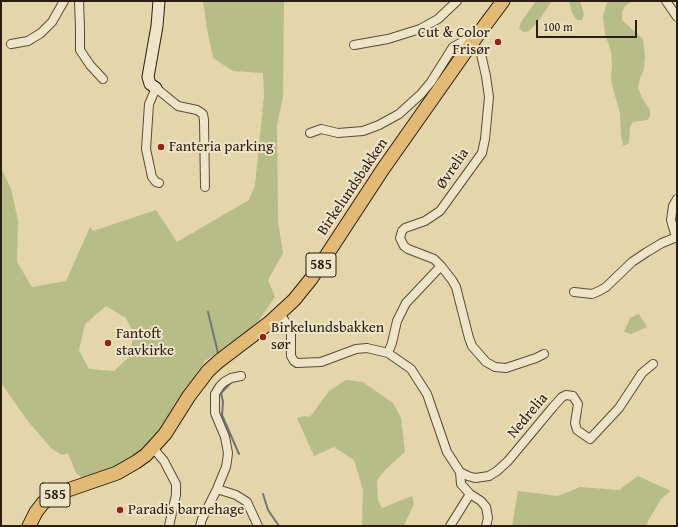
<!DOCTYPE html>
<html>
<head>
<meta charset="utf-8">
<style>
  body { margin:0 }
  #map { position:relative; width:678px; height:527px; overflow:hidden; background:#e5d5aa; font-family:"Gentium Book Plus",serif }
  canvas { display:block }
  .frame { position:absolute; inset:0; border:2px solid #2b1d12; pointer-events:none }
  .scale { position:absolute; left:536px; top:20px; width:101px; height:18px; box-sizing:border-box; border:2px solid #2b1d12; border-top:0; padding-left:5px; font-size:12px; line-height:14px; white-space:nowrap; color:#2b1d12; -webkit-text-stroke:3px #eee4c8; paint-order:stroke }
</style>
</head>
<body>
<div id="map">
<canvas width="678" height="527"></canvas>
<div class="frame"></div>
<div class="scale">100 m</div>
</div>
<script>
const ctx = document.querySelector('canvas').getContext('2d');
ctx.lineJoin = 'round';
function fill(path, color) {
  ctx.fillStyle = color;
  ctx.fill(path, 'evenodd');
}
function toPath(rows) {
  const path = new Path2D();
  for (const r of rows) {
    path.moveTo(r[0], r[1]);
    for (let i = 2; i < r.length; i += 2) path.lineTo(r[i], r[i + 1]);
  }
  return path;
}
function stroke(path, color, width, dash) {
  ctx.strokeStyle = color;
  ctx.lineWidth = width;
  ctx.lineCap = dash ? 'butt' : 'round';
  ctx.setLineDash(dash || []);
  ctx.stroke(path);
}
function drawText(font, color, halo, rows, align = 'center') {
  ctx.font = font + ' "Gentium Book Plus",serif';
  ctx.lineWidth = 4;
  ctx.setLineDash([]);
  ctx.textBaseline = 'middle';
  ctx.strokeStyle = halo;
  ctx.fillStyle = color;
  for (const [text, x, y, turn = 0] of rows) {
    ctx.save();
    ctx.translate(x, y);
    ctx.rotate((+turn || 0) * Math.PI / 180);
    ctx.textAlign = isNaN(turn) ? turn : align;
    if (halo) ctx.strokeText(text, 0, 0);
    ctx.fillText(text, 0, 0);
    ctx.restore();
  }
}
fill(toPath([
  [203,1,284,1,283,97,277,125,278,222,283,253,268,280,275,297,255,326,205,361,152,442,144,449,119,465,89,476,81,477,76,473,68,453,62,455,51,448,27,420,1,383,1,168,11,189,18,220,17,262,32,287,66,281,90,227,93,231,156,210,177,242,249,200,255,185,264,95,263,73,233,71,213,58,207,29],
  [106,306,126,318,134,334,128,358,114,371,89,369,79,350,85,324],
  [536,1,552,1,537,23,529,31,523,32,519,28,521,22],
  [569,1,580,1,584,14,582,20,577,20,572,13],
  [608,1,632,1,625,6,622,13,622,20,643,39,645,56,644,69,640,78,638,88,642,98,650,110,650,116,647,120,633,122,630,126,629,143,625,145,623,145,621,136,620,113,612,85,611,78,612,66,611,51,605,34,603,16,606,6],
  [639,314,647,327,631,334,624,332,630,318],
  [346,380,363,382,393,403,401,418,405,452,386,469,377,480,378,500,382,508,412,496,414,504,404,526,362,526,363,490,354,460,334,447,314,456,297,418,304,416,310,417,329,391],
  [638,476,671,491,661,499,648,521,647,526,512,526,518,491,558,496,580,487,619,490]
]), '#b6bd87');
stroke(toPath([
  [208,312,218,353],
  [233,381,221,393,223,402,222,415,239,454],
  [263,494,268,510,279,526]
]), '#6f7874', 2);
const street = toPath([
  [79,1,80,28,80,50,90,65,103,79],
  [666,1,677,17],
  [11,44,28,41,41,33,52,22,64,1],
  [354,45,388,39,420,29,438,19,457,1],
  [310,133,321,129,338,133,363,131,379,125,399,114,421,94,431,82,453,47,462,42,466,42,480,50,486,76,489,97,485,139,482,153,440,211,425,221,405,228,402,231,400,238,404,246,408,249,434,259,441,266],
  [159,183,156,182,152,177,146,149,149,104,156,88,178,106,197,110,203,114,204,120,205,187],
  [676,237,671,220,673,206,677,199],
  [574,292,592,294,599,291,606,287,632,262,647,252,662,243,677,237],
  [280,313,291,331,291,356,294,361,297,363,321,362,356,349,367,348,388,353,411,369,427,394,447,452,460,472,468,476,475,478,489,476,497,471,508,461,553,407,562,397,566,395,573,396,578,404,575,423,577,430,590,439,619,408,642,373,653,364],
  [388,353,392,343,397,321,406,303,441,266,452,280,456,287,469,338,472,346,486,362,495,367,506,368,536,358,544,354],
  [153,448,164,461,176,484,176,495,169,526],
  [460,472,461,484,470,494,481,501,486,507,488,518,486,526],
  [217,489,236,495,247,502,258,526],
  [200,526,202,519,217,489,226,467,227,461,228,453,225,437,215,413,215,394,220,386,224,382,231,378,241,376],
  [450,526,470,494]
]);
const secondary = toPath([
  [156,88,150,84,148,77,157,26,159,1]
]);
const primary = toPath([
  [29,526,36,512,43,503,49,499,62,492,117,473,136,462,146,455,165,434,189,396,208,371,219,361,269,323,294,300,311,279,383,169,471,44,503,1]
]);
stroke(street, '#5a4b38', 10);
stroke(secondary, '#2b1d12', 13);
stroke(primary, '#2b1d12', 15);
stroke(street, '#eee4c8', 8);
stroke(secondary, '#eee4c8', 11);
stroke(primary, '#e2ba75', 13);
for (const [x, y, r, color] of [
  [498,42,4,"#8f2418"],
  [161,147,4,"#8f2418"],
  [263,337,4,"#8f2418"],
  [108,343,4,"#8f2418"],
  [120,510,4,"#8f2418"]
]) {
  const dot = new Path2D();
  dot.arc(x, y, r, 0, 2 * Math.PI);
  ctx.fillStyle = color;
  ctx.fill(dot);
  stroke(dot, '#eee4c8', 1.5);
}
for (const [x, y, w] of [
  [321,265,30],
  [55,495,30]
]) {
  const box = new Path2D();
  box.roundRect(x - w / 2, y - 12, w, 24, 3);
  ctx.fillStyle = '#eee4c8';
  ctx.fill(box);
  stroke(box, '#2b1d12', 1);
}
drawText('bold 14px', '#2b1d12', null, [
  ["585",321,265],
  ["585",55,495]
]);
drawText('15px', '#2b1d12', '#eee4c8', [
  ["Cut & Color",490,33,"right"],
  ["Frisør",490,50,"right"],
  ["Fanteria parking",169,147],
  ["Birkelundsbakken",271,328],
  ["sør",271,345],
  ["Fantoft",116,334],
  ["stavkirke",116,351],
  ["Paradis barnehage",128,510]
], 'left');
drawText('15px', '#2b1d12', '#eee4c8', [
  ["Øvrelia",453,169,-56],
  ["Birkelundsbakken",353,187,-56],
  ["Nedrelia",528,416,-50]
]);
</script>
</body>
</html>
